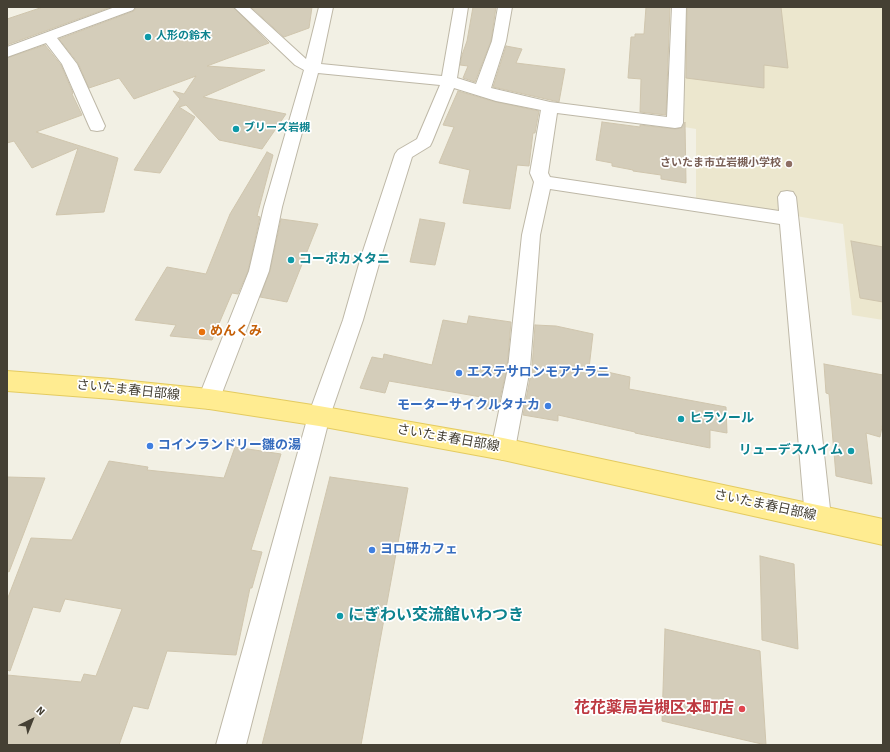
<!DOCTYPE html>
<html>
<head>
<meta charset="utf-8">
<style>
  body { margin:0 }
  #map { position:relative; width:890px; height:752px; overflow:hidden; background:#f2f0e4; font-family:"Source Sans 3",sans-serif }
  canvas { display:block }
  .frame { position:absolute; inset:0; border:8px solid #454034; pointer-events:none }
  .north { position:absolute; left:12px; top:700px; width:40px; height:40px; -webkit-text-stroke:3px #fff; paint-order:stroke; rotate:43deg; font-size:11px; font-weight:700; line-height:16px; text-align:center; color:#454034 }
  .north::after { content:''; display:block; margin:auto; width:14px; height:18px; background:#454034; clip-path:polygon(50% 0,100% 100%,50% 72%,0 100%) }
</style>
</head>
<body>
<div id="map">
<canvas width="890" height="752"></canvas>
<div class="frame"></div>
<div class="north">N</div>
</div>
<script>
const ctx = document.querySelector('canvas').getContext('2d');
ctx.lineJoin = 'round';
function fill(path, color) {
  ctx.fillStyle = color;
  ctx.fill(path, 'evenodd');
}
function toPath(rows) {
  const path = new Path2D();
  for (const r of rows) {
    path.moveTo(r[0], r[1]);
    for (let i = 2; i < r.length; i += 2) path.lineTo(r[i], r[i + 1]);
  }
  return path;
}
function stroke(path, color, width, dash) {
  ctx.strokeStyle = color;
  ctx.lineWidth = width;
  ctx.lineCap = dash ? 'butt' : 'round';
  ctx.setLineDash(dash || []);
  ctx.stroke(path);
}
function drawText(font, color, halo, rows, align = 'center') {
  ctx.font = font + ' "Source Sans 3","Noto Sans JP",sans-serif';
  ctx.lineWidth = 3.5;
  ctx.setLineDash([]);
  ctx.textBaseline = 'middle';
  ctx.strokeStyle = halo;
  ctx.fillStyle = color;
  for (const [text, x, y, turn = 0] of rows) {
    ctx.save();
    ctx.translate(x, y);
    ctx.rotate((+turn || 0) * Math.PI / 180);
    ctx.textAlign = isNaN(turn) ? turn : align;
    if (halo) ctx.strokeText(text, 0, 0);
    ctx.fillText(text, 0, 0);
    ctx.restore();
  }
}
fill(toPath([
  [685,7,883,7,883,320,852,315,843,224,696,199,696,129,684,127]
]), '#ece7ce');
const building = toPath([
  [43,7,111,7,7,45,7,19,43,7],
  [136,7,233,7,269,43,207,66,265,70,203,97,286,114,262,149,219,140,186,105,179,107,195,117,160,173,134,170,180,99,173,91,184,94,196,76,134,99,119,78,89,88,78,63,59,39,134,11,136,7],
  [251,7,312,7,309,28,284,37,251,7],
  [473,7,496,7,491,41,475,82,463,78,468,66,460,65,462,55,467,41,473,7],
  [646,7,670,7,666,115,640,112,641,79,628,78,631,37,635,37,635,34,644,34,646,7],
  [687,7,781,7,788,68,764,65,764,88,686,78,687,7],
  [45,45,61,65,73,93,72,94,82,115,36,132,118,158,104,212,56,215,78,148,32,168,14,141,7,143,7,58,45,45],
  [506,46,522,49,516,63,565,69,559,102,493,87,506,46],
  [458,91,496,102,539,111,535,133,533,133,529,166,517,165,510,209,463,203,470,170,439,163,454,127,443,125,458,91],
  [602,122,640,127,640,125,675,129,682,128,685,122,686,183,661,179,661,175,633,171,633,170,612,166,612,163,596,160,602,122],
  [267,152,273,155,257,216,260,217,248,271,238,294,232,293,212,340,170,336,176,325,135,320,167,267,206,274,230,214,267,152],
  [281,219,318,224,287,302,260,297,270,271,281,219],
  [420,219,445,223,435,265,410,262,420,219],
  [851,241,883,247,883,302,860,298,851,241],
  [469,316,511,322,507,368,497,411,479,408,481,397,389,381,385,393,360,388,372,357,383,359,384,354,432,365,443,320,467,324,469,316],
  [535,325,556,326,593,334,589,368,630,377,629,389,726,407,727,433,710,430,710,448,635,433,635,432,558,415,558,421,523,415,532,368,535,325],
  [824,364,883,375,883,422,880,437,866,433,872,484,836,476,829,394,826,393,824,364],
  [235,447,281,454,251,550,262,552,252,588,250,588,236,655,167,651,148,709,133,706,119,745,7,745,7,675,81,682,84,674,96,676,122,609,65,599,60,612,33,607,10,671,7,670,7,600,31,538,72,540,109,461,148,467,147,470,224,478,235,447],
  [7,477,45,478,9,572,7,571,7,477],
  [330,477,408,488,361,745,262,745,330,477],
  [760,556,794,564,798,649,762,640,760,556],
  [665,629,760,651,766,745,662,721,665,629]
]);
fill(building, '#d4cdba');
stroke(building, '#cfc5ad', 1);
const minor = toPath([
  [115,7,135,7,133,10,57,38,77,64,105,126,103,130,97,131,91,130,89,126,62,64,46,43,7,57,7,47,115,7],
  [234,7,249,7,306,59,319,7,333,7,321,64,442,76,454,7,468,7,457,78,476,84,492,41,498,7,512,7,506,41,491,88,550,102,667,117,672,7,686,7,683,123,681,127,675,128,557,113,548,173,550,177,779,211,778,197,781,192,787,191,793,192,796,197,831,518,827,527,818,530,809,527,805,518,780,224,550,189,540,235,530,368,515,449,511,457,503,460,495,457,491,449,508,368,522,235,534,182,530,173,541,110,496,101,454,88,432,142,430,146,412,157,381,257,363,320,330,416,246,745,216,745,308,416,343,320,361,257,395,154,398,150,417,139,440,85,318,73,282,207,269,271,217,406,209,409,201,406,198,399,249,271,264,207,304,70,295,65,234,7]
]);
const major = toPath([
  [7,371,112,379,209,389,319,406,503,438,883,519,883,545,503,460,319,426,209,409,112,399,7,391,7,371]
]);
stroke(minor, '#beb8a7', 2);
stroke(major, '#e4cb60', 2);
fill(minor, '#fff');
fill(major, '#ffec91');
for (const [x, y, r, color] of [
  [148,37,4,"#0f9aa8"],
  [236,129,4,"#0f9aa8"],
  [789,164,4,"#8d6e63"],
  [291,260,4,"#0f9aa8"],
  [202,332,4,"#e8710a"],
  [459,373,4,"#3f7fe0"],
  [548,406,4,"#3f7fe0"],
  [681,419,4,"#0f9aa8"],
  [150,446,4,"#3f7fe0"],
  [851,451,4,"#0f9aa8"],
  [372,550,4,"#3f7fe0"],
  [340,616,4,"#0f9aa8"],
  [742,709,4,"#e0444e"]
]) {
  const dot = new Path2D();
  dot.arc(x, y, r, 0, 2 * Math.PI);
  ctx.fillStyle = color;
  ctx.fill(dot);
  stroke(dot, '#fff', 1.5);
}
drawText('bold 11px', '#0d838f', '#fff', [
  ["人形の鈴木",156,37],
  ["ブリーズ岩槻",244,129]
], 'left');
drawText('bold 11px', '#785e54', '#fff', [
  ["さいたま市立岩槻小学校",781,164]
], 'right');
drawText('bold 13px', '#0d838f', '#fff', [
  ["コーポカメタニ",299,260],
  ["ヒラソール",689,419],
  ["リューデスハイム",843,451,"right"]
], 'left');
drawText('bold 13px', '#c56008', '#fff', [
  ["めんくみ",210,332]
], 'left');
drawText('bold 13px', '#366cbe', '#fff', [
  ["エステサロンモアナラニ",467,373],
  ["モーターサイクルタナカ",540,406,"right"],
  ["コインランドリー雛の湯",158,446],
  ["ヨロ研カフェ",380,550]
], 'left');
drawText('13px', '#454034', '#fff', [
  ["さいたま春日部線",128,391,6],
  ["さいたま春日部線",448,439,10],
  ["さいたま春日部線",765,506,12]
]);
drawText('bold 16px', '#0d838f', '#fff', [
  ["にぎわい交流館いわつき",348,616]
], 'left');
drawText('bold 16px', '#be3a42', '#fff', [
  ["花花薬局岩槻区本町店",734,709]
], 'right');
</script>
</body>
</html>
